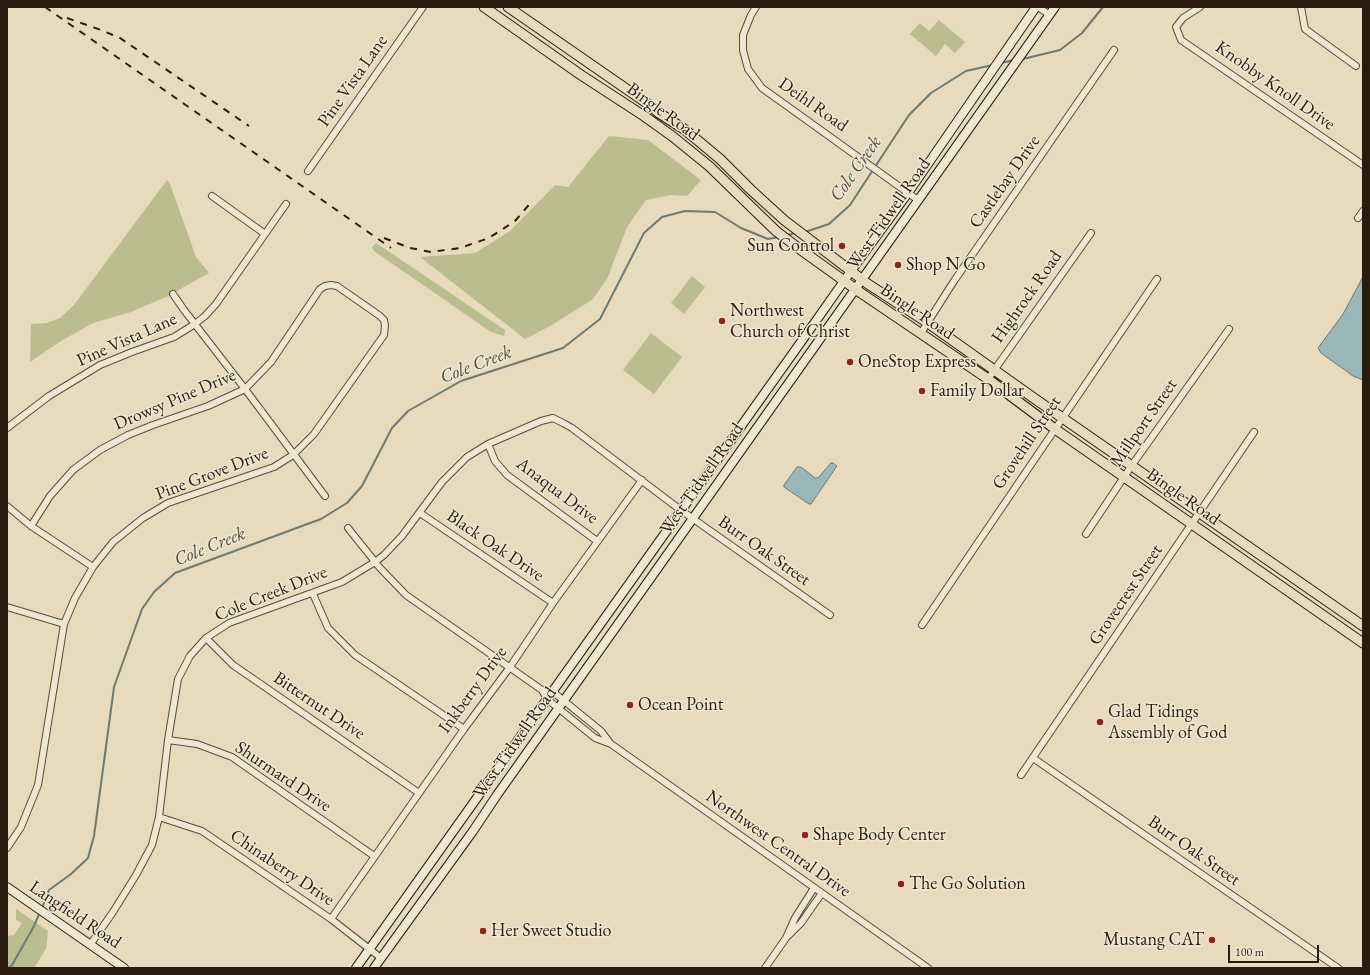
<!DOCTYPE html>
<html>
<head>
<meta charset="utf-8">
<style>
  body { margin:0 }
  #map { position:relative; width:1370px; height:975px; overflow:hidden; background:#e8dabc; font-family:"EB Garamond",serif }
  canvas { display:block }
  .frame { position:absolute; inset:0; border:8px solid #2a1b11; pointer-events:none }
  .scale { position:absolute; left:1228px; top:945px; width:91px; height:18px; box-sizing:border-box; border:2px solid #2a1b11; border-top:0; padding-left:5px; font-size:12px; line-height:14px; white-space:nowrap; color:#2a1b11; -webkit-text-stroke:3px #f0e7d3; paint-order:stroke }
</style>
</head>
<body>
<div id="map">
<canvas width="1370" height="975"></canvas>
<div class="frame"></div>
<div class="scale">100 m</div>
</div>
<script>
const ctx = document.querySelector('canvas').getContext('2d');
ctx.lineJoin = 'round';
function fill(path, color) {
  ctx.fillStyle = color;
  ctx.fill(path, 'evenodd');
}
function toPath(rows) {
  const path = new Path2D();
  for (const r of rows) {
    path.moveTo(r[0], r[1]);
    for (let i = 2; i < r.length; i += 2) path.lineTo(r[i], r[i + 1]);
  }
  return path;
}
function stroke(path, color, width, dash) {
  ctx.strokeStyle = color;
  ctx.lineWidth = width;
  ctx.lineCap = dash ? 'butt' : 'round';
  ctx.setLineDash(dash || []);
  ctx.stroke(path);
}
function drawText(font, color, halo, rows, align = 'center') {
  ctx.font = font + ' "EB Garamond",serif';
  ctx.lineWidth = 3;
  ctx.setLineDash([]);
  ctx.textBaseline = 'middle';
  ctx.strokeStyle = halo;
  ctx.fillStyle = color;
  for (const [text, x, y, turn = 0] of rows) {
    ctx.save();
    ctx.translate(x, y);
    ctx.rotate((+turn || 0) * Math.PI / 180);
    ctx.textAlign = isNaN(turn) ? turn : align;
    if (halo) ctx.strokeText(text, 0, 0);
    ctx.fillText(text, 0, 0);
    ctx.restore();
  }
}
fill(toPath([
  [939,20,965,42,955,53,945,44,936,56,910,34,920,23,929,31],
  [609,136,648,140,701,180,687,196,671,195,646,200,627,227,607,279,593,299,581,307,550,326,525,339,420,257,475,253,510,231,555,185,568,187],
  [167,180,170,184,196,257,209,273,166,297,131,312,93,323,61,341,30,362,31,324,47,323,60,318,74,305],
  [376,243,505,330,504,336,491,332,374,251,372,247],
  [692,276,705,287,684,314,671,303],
  [651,333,682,357,654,394,623,370],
  [16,909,48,931,46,949,34,968,7,968,7,936,14,935,22,923,16,920]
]), '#babe8e');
const water = toPath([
  [1363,277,1363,380,1353,376,1321,353,1318,348,1343,314,1363,277],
  [831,463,833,463,837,466,811,504,809,504,784,487,784,485,797,467,801,467,815,478,818,478,831,463]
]);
fill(water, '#9ab8ba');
stroke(water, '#6d7976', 1);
stroke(toPath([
  [1023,59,1060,50,1082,33,1103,7],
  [1001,63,1014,60],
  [805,232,829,224,850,205,909,115,931,93,966,71,993,65],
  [787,235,796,233],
  [42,908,49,890,71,874,88,858,94,836,114,687,142,609,154,592,175,573,321,519,347,503,362,486,392,428,408,411,461,381,563,348,600,319,644,233,662,217,685,211,715,212,741,228,768,239,779,237],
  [9,968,12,965,33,928,40,912]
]), '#6d7976', 2);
const street = toPath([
  [756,7,751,15,743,35,743,50,748,69,762,88,918,200],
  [1038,7,1050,15],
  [1200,7,1183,18,1176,27,1181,40,1363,165],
  [1301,7,1305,29,1356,66],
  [308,171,423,7],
  [212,196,265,234],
  [1358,218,1363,211],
  [173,294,184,310,245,389,325,496],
  [921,333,954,281,1114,50],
  [988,379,1091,233],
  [7,428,49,396,100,365,132,352,174,337,195,324,205,316,216,304,286,204],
  [488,444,495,461,507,475,597,541],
  [7,506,31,526,93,567],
  [420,513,553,603],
  [348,528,380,568,406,595,542,690,547,699,595,738,611,744,928,968],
  [1086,534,1132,465,1229,329],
  [313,594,328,628,355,655,464,729],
  [7,607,64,624],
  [922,625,1157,279],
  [206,638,233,665,419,793],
  [542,690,552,691,601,731,610,743],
  [168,740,197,744,232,757,374,856],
  [1033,758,1338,968],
  [1021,775,1254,432],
  [159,817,202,831,331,919,381,958],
  [7,848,21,827,38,785,64,624,75,598,93,567,113,542,143,518,168,503,274,467,293,455,314,434,384,335,385,326,384,320,380,316,337,286,331,285,325,286,320,289,271,362,245,389,208,406,153,425,128,435,100,450,73,470,50,496,31,526],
  [331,919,464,729,510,667,553,603,642,480],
  [788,936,801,923,822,893],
  [90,945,113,912,136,875,152,845,159,817,168,740,178,679,190,656,206,638,229,623,342,582,375,562,384,555,402,536,442,482,467,457,488,444,541,421,553,418,563,423,572,428,682,511,830,615],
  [765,968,786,938,795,918,814,888]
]);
const secondary = toPath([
  [7,887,124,968],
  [356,968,818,318,851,271,908,193,1036,7],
  [374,968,473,831,497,795,1055,7]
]);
const primary = toPath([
  [484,7,581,75,644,116,672,136,709,166,776,231,797,247,861,293,988,379,1055,429,1363,643],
  [508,7,651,106,659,113,684,129,720,159,750,189,784,220,868,284,928,323,1038,401,1363,626]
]);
stroke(street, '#5a4b3c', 8);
stroke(secondary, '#2a1b11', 10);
stroke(primary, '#2a1b11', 11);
stroke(street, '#f0e7d3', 6);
stroke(secondary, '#f0e7d3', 8);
stroke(primary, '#e8dabc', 9);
stroke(toPath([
  [45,7,391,248],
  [67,18,101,30,120,38,249,126],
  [384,238,410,248,431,252,460,248,489,238,515,221,533,200]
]), '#2a1b11', 2, [7, 7]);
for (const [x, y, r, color] of [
  [842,246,4,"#8f2418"],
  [898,265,4,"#8f2418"],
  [722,321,4,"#8f2418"],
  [850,362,4,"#8f2418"],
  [922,391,4,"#8f2418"],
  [630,705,4,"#8f2418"],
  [1100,722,4,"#8f2418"],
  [805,835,4,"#8f2418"],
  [901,884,4,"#8f2418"],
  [483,931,4,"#8f2418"],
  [1212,940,4,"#8f2418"]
]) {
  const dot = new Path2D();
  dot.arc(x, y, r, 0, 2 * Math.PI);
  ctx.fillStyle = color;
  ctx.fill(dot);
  stroke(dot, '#f0e7d3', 1.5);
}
drawText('18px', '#2a1b11', '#f0e7d3', [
  ["Pine Vista Lane",353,81,-55],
  ["Knobby Knoll Drive",1275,86,35],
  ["Deihl Road",813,105,35],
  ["Bingle Road",663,112,36],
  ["Castlebay Drive",1005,182,-55],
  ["West Tidwell Road",889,214,-55],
  ["Highrock Road",1027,297,-55],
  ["Bingle Road",917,312,34],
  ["Pine Vista Lane",127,340,-24],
  ["Drowsy Pine Drive",175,400,-23],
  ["Millport Street",1144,423,-55],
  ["Grovehill Street",1027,443,-56],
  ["Pine Grove Drive",212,474,-21],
  ["West Tidwell Road",702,479,-55],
  ["Anaqua Drive",557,491,37],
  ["Bingle Road",1183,497,35],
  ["Black Oak Drive",495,546,34],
  ["Burr Oak Street",764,551,35],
  ["Cole Creek Drive",271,594,-22],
  ["Grovecrest Street",1126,595,-56],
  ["Inkberry Drive",473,690,-54],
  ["Bitternut Drive",319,706,34],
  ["West Tidwell Road",515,743,-55],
  ["Shurmard Drive",283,777,34],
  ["Northwest Central Drive",778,844,35],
  ["Burr Oak Street",1194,851,35],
  ["Chinaberry Drive",282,868,34],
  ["Langfield Road",75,915,34]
]);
drawText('18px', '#2a1b11', '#f0e7d3', [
  ["Sun Control",834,246,"right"],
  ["Shop N Go",906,265],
  ["Northwest",730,311],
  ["Church of Christ",730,332],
  ["OneStop Express",858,362],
  ["Family Dollar",930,391],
  ["Ocean Point",638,705],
  ["Glad Tidings",1108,712],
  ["Assembly of God",1108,733],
  ["Shape Body Center",813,835],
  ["The Go Solution",909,884],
  ["Her Sweet Studio",491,931],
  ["Mustang CAT",1204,940,"right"]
], 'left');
drawText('italic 19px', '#4c4a44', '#f0e7d3', [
  ["Cole Creek",856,169,-55],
  ["Cole Creek",476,365,-21],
  ["Cole Creek",210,547,-22]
]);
</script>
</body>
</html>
